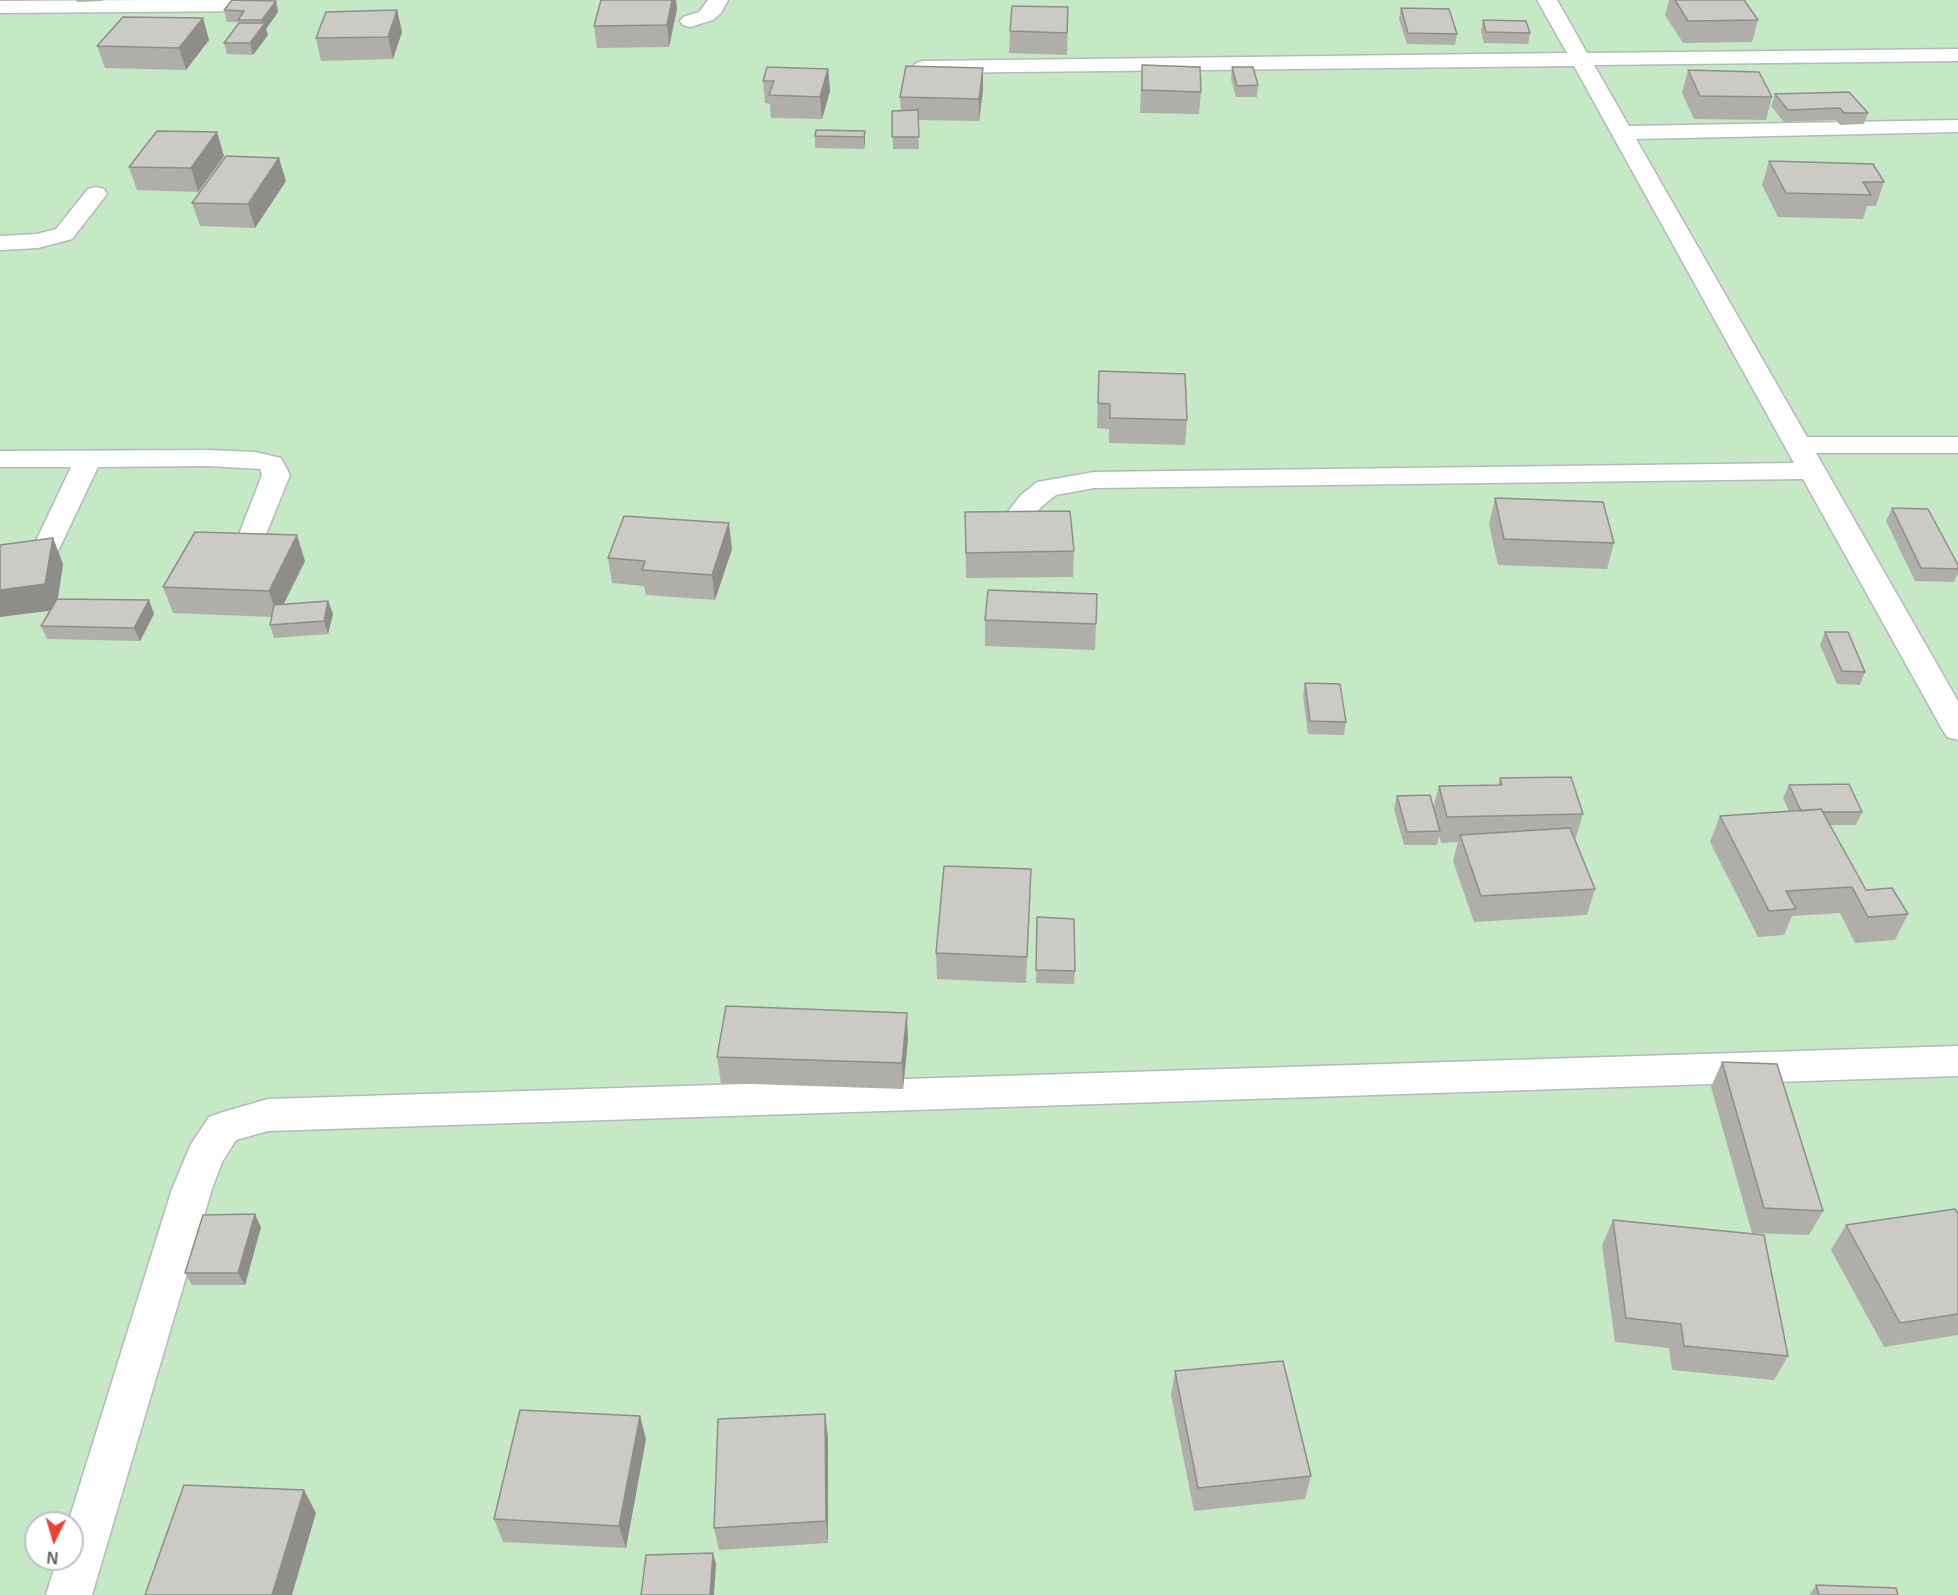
<!DOCTYPE html>
<html>
<head>
<meta charset="utf-8">
<style>
  body { margin:0 }
  #map { position:relative; width:1958px; height:1595px; overflow:hidden; background:#f1efe8; font-family:Arial,sans-serif }
  canvas { display:block }
  .north { position:absolute; left:24px; top:1511px; width:60px; height:60px; box-sizing:border-box; background:#fff; border:2px solid #bfc1c3; border-radius:50%; rotate:185deg; font-size:16px; font-weight:700; line-height:24px; text-align:center; color:#5f6368 }
  .north::after { content:''; display:block; margin:auto; width:21px; height:27px; background:#ea4335; clip-path:polygon(50% 0,100% 100%,50% 72%,0 100%) }
</style>
</head>
<body>
<div id="map">
<canvas width="1958" height="1595"></canvas>
<div class="north">N</div>
</div>
<script>
const ctx = document.querySelector('canvas').getContext('2d');
ctx.lineJoin = 'round';
function fill(path, color) {
  ctx.fillStyle = color;
  ctx.fill(path, 'evenodd');
}
function toPath(rows) {
  const path = new Path2D();
  for (const r of rows) {
    path.moveTo(r[0], r[1]);
    for (let i = 2; i < r.length; i += 2) path.lineTo(r[i], r[i + 1]);
  }
  return path;
}
function stroke(path, color, width, dash) {
  ctx.strokeStyle = color;
  ctx.lineWidth = width;
  ctx.lineCap = dash ? 'butt' : 'round';
  ctx.setLineDash(dash || []);
  ctx.stroke(path);
}
fill(toPath([
  [0,0,1958,0,1958,1595,0,1595],
  [36,1523,72,1523,72,1559,36,1559]
]), '#c5e8c5');
const minor = toPath([
  [151,0,264,0,271,5,268,9,261,11,0,13,0,1,151,0],
  [708,0,728,0,721,13,713,20,690,27,683,25,680,21,683,17,699,12,708,0],
  [1537,0,1557,0,1587,53,1958,49,1958,61,1594,65,1629,126,1958,120,1958,132,1636,139,1807,437,1958,437,1958,453,1816,453,1958,701,1958,740,1947,737,1942,729,1803,479,1094,488,1056,495,1041,507,1020,533,1010,536,1000,533,996,527,1021,495,1037,482,1094,472,1794,463,1574,66,923,73,916,71,913,67,916,63,923,61,1567,53,1537,0],
  [96,187,104,189,107,194,72,239,38,248,0,250,0,236,37,234,56,229,88,189,96,187],
  [208,450,255,452,281,458,290,475,255,561,245,564,235,561,231,555,262,475,260,469,208,466,98,467,51,566,41,569,31,566,27,560,71,467,0,467,0,451,208,450],
  [1958,1046,1958,1076,268,1131,236,1140,222,1162,212,1189,92,1595,46,1595,57,1559,72,1559,72,1523,68,1523,172,1189,191,1144,209,1117,223,1112,268,1099,1958,1046]
]);
stroke(minor, '#b5b8bc', 3);
fill(minor, '#fff');
fill(toPath([
  [76,0,103,0,102,1,77,2],
  [601,0,676,0,677,9,669,47,597,48,594,26],
  [1669,0,1744,0,1758,20,1752,42,1683,43,1665,15],
  [276,1,278,12,266,29,268,35,253,55,227,54,224,43,239,23,238,22,227,22,224,10],
  [1068,7,1067,55,1009,53,1010,31],
  [1401,8,1457,34,1455,45,1407,44,1399,19],
  [397,10,402,32,393,59,321,61,316,38],
  [203,18,209,40,186,70,105,68,97,46],
  [1483,20,1530,33,1528,44,1484,43,1481,31],
  [1142,65,1201,92,1199,114,1140,113],
  [1232,67,1258,85,1257,97,1236,97,1231,79],
  [828,69,830,91,822,119,771,118,770,104,765,103,763,81],
  [1688,70,1772,97,1766,120,1694,119,1682,93],
  [983,90,979,121,918,120,919,149,893,149,892,111,901,111,900,97],
  [1775,94,1868,113,1864,124,1840,125,1836,120,1784,122,1771,106],
  [865,131,865,143,864,149,815,148,815,136],
  [224,156,198,192,137,190,129,167],
  [1769,161,1884,182,1876,206,1867,206,1863,219,1778,217,1762,185],
  [286,181,255,228,200,226,192,203],
  [1099,371,1187,420,1185,445,1109,443,1109,429,1097,428],
  [1495,498,1614,543,1607,569,1498,565,1489,524],
  [1892,508,1958,565,1958,573,1954,582,1915,581,1886,521],
  [965,512,1074,551,1073,577,966,578],
  [53,538,63,564,58,599,149,600,154,614,140,641,47,639,41,626,50,610],
  [732,549,715,600,646,595,644,586,612,583,608,558],
  [305,561,284,604,328,601,333,614,328,634,274,638,270,625,272,617,173,613,163,587],
  [985,620,1096,624,1095,650,985,646],
  [1825,632,1865,672,1860,685,1837,684,1820,645],
  [1305,683,1346,722,1344,735,1308,734,1303,696],
  [1500,778,1583,814,1575,840,1595,889,1587,915,1474,922,1453,861,1458,842,1441,843,1439,836,1437,845,1404,845,1394,809,1397,796,1433,808,1439,786,1498,785],
  [1789,785,1862,812,1856,825,1830,825,1866,890,1908,914,1895,940,1855,943,1840,913,1792,916,1784,935,1758,937,1710,842,1720,816,1789,811,1783,798],
  [1031,869,1026,983,937,979,936,953],
  [1037,917,1075,971,1074,984,1036,983],
  [908,1039,903,1089,721,1083,717,1057],
  [1722,1062,1823,1211,1809,1235,1752,1233,1711,1087],
  [1958,1213,1958,1335,1884,1347,1831,1250,1846,1225],
  [1613,1220,1788,1356,1774,1380,1672,1370,1669,1348,1615,1342,1602,1245],
  [261,1227,245,1285,192,1285,185,1273],
  [1175,1371,1311,1476,1305,1499,1194,1511,1171,1395],
  [828,1437,828,1543,719,1550,714,1528],
  [646,1439,626,1548,503,1542,494,1519],
  [1816,1585,1898,1595,1809,1595]
]), '#afaea9');
fill(toPath([
  [672,0,676,0,677,9,669,47,667,25],
  [276,1,278,12,266,29,268,35,253,55,250,43,263,25,262,20],
  [397,10,402,32,393,59,388,37],
  [203,18,209,40,186,70,179,48],
  [983,68,983,90,979,121,979,99],
  [828,69,830,91,822,119,820,97],
  [865,131,865,143,864,149,864,137],
  [217,132,224,156,198,192,191,168],
  [279,158,286,181,255,228,248,204],
  [729,523,732,549,715,600,712,575],
  [297,535,305,561,277,617,269,591],
  [53,538,63,564,56,610,0,617,0,590],
  [149,600,154,614,140,641,134,628],
  [328,601,333,614,328,634,324,621],
  [907,1013,908,1039,903,1089,902,1063],
  [255,1214,261,1227,245,1285,238,1273],
  [825,1414,828,1437,828,1543,826,1521],
  [640,1416,646,1439,626,1548,619,1526],
  [304,1490,316,1513,292,1595,272,1595],
  [713,1553,716,1564,714,1595,710,1595]
]), '#8f8d8a');
const building = toPath([
  [232,0,276,1,262,20,238,20,244,11,224,10,232,0],
  [601,0,672,0,667,25,594,26,601,0],
  [1675,0,1744,0,1758,20,1688,21,1675,0],
  [1012,6,1068,7,1067,33,1010,31,1012,6],
  [1401,8,1449,9,1457,34,1408,33,1401,8],
  [397,10,388,37,316,38,326,12,397,10],
  [123,17,203,18,179,48,97,46,123,17],
  [1483,20,1526,21,1530,33,1486,32,1483,20],
  [239,23,265,23,250,43,224,43,239,23],
  [1142,65,1200,67,1201,92,1142,90,1142,65],
  [906,66,983,68,979,99,900,97,906,66],
  [767,67,828,69,820,97,769,95,774,81,763,81,767,67],
  [1232,67,1253,67,1258,85,1237,86,1232,67],
  [1688,70,1759,72,1772,97,1700,96,1688,70],
  [1849,92,1868,113,1844,113,1840,108,1788,110,1775,94,1849,92],
  [918,110,919,137,892,137,892,111,918,110],
  [816,130,865,131,864,137,815,136,816,130],
  [157,131,217,132,191,168,129,167,157,131],
  [226,156,279,158,248,204,192,203,226,156],
  [1769,161,1873,164,1884,182,1863,182,1871,195,1786,193,1769,161],
  [1099,371,1185,374,1187,420,1110,418,1110,404,1098,403,1099,371],
  [1495,498,1603,502,1614,543,1504,539,1495,498],
  [1892,508,1928,509,1958,565,1958,569,1921,568,1892,508],
  [1070,511,1074,551,966,553,965,512,1070,511],
  [624,516,729,523,712,575,642,570,645,561,608,558,624,516],
  [195,532,297,535,269,591,163,587,195,532],
  [53,538,45,584,0,590,0,545,53,538],
  [988,590,1097,594,1096,624,985,620,988,590],
  [57,599,149,600,134,628,41,626,57,599],
  [328,601,324,621,270,625,274,605,328,601],
  [1825,632,1848,632,1865,672,1842,671,1825,632],
  [1305,683,1340,684,1346,722,1310,721,1305,683],
  [1571,777,1583,814,1447,817,1439,786,1502,785,1500,778,1571,777],
  [1849,784,1862,812,1823,812,1821,809,1801,811,1789,785,1849,784],
  [1430,795,1440,831,1407,832,1397,796,1430,795],
  [1821,809,1866,890,1892,888,1908,914,1868,917,1852,887,1786,891,1796,909,1769,911,1720,816,1821,809],
  [1570,828,1595,889,1481,896,1460,835,1570,828],
  [944,866,1031,869,1027,957,936,953,944,866],
  [1037,917,1074,919,1075,971,1036,970,1037,917],
  [726,1006,907,1013,902,1063,717,1057,726,1006],
  [1722,1062,1777,1064,1823,1211,1764,1208,1722,1062],
  [1955,1209,1958,1213,1958,1314,1900,1323,1846,1225,1955,1209],
  [255,1214,238,1273,185,1273,203,1215,255,1214],
  [1613,1220,1764,1235,1788,1356,1684,1346,1681,1324,1626,1318,1613,1220],
  [1283,1361,1311,1476,1198,1488,1175,1371,1283,1361],
  [520,1410,640,1416,619,1526,494,1519,520,1410],
  [825,1414,826,1521,714,1528,718,1419,825,1414],
  [184,1485,304,1490,272,1595,145,1595,184,1485],
  [713,1553,710,1595,641,1595,646,1555,713,1553],
  [1816,1585,1896,1588,1898,1595,1819,1595,1816,1585]
]);
fill(building, '#cccac5');
stroke(building, '#8f8d8a', 1.5);
</script>
</body>
</html>
